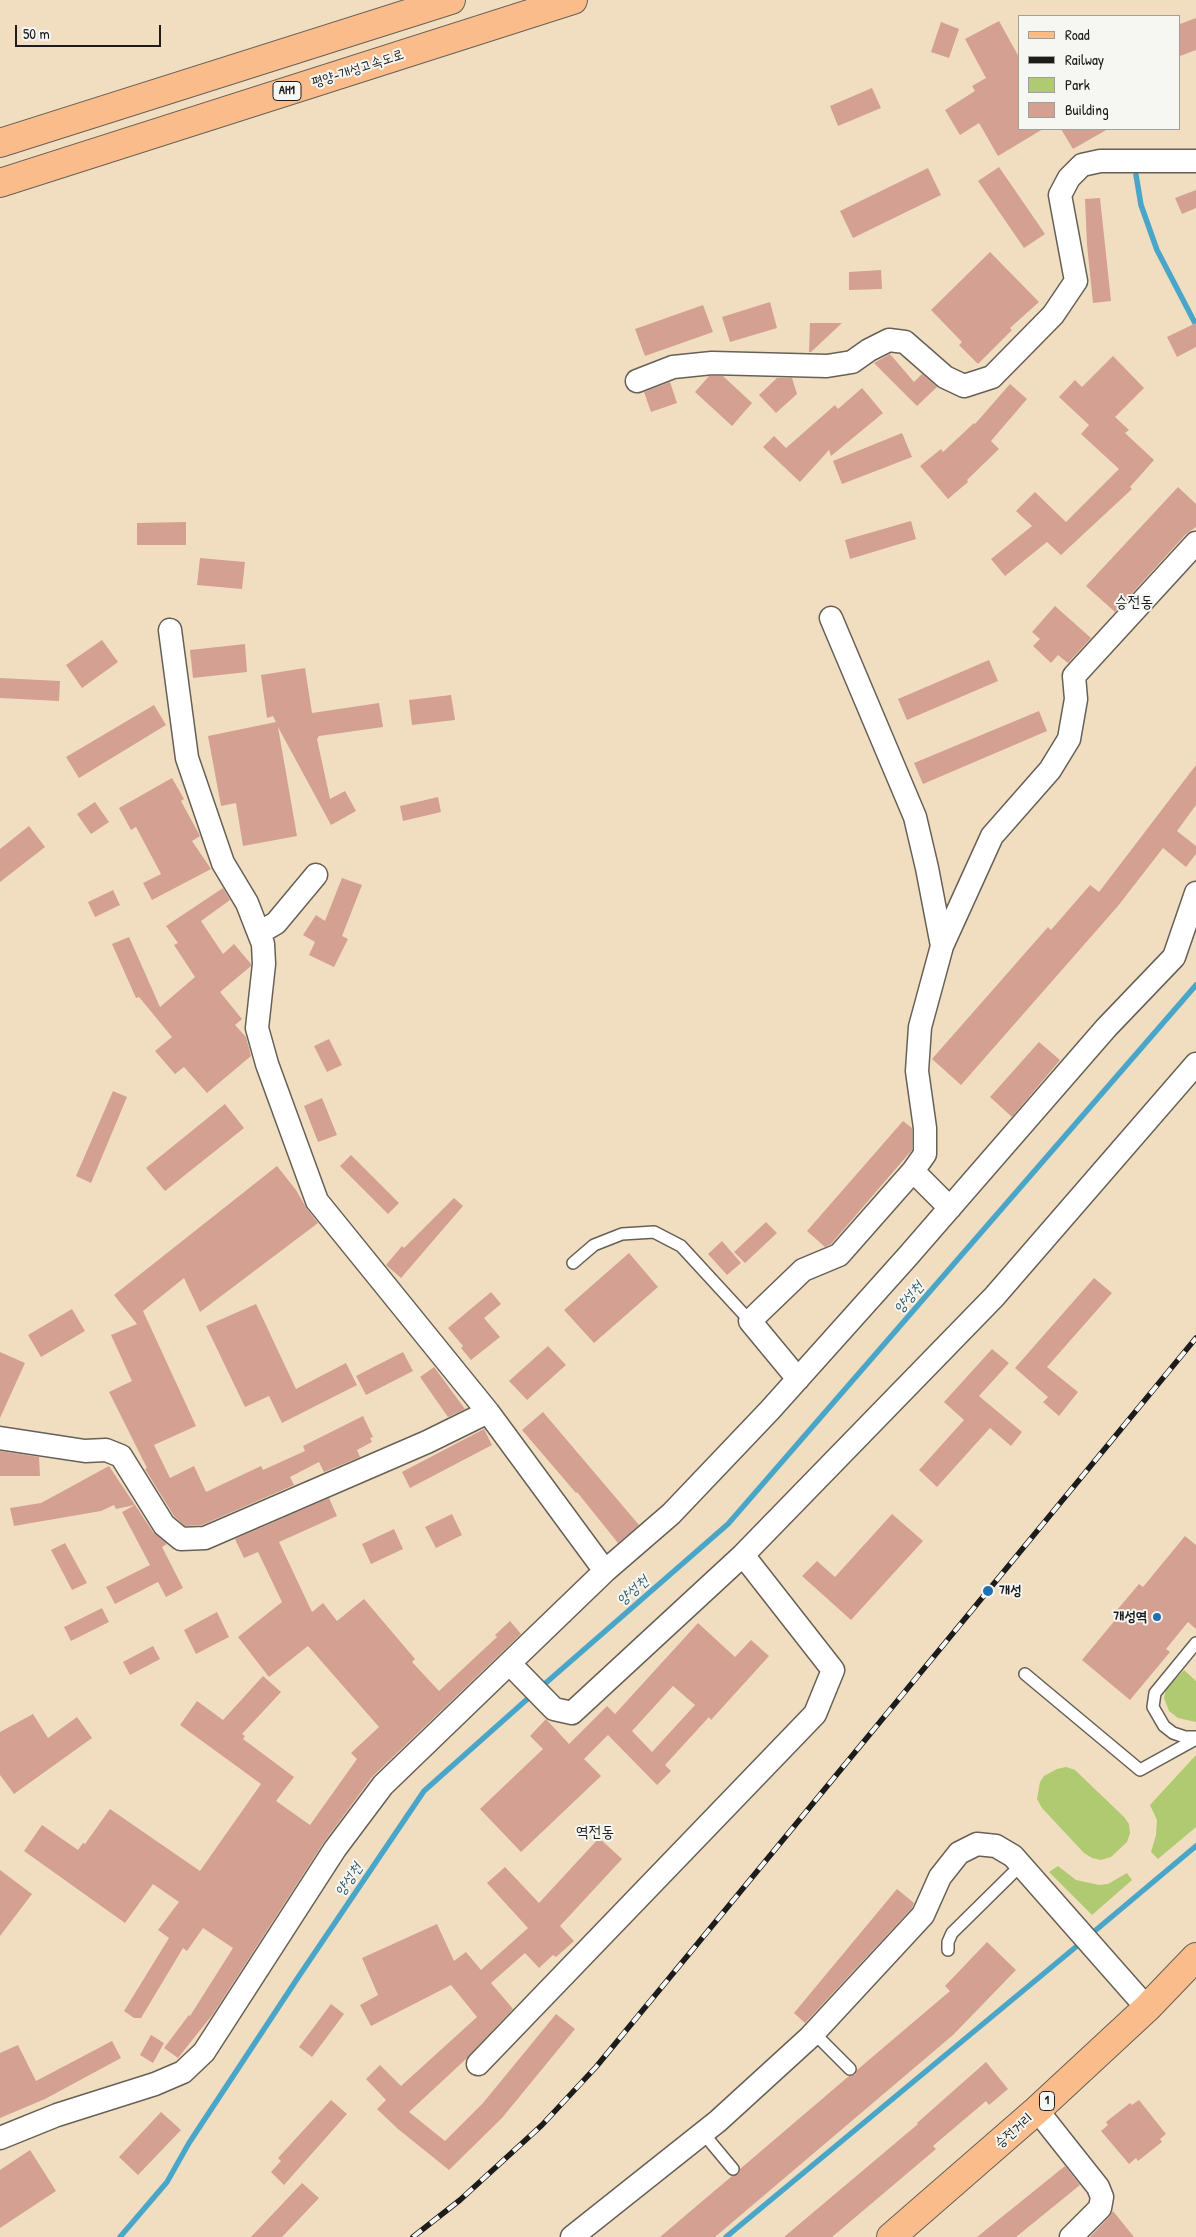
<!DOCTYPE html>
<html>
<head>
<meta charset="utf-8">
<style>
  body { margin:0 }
  #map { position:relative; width:1196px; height:2237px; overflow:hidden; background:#f1dec1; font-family:"Patrick Hand",sans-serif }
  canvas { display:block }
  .legend { position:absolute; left:1018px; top:15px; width:162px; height:115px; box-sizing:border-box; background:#f6f6f2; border:1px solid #9f9f9c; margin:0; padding:6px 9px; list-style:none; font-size:15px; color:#1c1c1c }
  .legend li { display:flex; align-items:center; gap:10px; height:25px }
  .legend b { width:25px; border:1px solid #9f9f9c }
  .scale { position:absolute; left:15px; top:25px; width:146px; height:22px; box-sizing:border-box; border:2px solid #1c1c1c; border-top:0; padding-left:6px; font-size:15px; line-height:18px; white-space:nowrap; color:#1c1c1c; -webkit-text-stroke:4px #f6f6f2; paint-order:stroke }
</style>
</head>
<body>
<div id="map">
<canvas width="1196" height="2237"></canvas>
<ul class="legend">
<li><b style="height:6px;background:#f9bc8a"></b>Road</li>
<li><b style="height:6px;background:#1c1c1c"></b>Railway</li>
<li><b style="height:14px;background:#afca70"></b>Park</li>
<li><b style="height:14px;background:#d4a091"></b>Building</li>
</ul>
<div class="scale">50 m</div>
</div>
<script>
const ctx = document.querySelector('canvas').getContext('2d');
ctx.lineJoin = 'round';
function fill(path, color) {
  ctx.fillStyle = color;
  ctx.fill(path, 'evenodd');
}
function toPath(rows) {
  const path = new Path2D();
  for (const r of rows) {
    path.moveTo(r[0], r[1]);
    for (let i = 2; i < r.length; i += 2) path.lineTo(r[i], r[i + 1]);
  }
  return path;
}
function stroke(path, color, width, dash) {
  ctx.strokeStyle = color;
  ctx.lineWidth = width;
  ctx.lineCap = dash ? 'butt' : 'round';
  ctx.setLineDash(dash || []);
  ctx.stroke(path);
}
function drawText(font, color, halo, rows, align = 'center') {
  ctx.font = font + ' "Patrick Hand","Poor Story",sans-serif';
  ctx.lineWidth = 4;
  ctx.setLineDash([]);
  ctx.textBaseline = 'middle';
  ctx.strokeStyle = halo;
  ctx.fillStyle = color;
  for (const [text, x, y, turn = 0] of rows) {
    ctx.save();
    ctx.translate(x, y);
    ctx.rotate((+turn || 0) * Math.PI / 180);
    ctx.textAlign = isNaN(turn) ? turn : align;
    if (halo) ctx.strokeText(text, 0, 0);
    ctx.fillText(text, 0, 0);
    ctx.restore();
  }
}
fill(toPath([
  [1184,1670,1196,1681,1196,1722,1178,1718,1169,1711,1164,1698,1166,1689],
  [1196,1755,1196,1827,1158,1859,1151,1852,1156,1835,1157,1820,1150,1805],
  [1066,1767,1075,1770,1124,1817,1129,1824,1130,1833,1127,1842,1111,1857,1101,1860,1092,1858,1084,1853,1042,1808,1037,1799,1040,1782,1044,1776,1057,1769],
  [1058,1866,1076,1880,1099,1885,1108,1884,1127,1873,1132,1880,1092,1915,1049,1872]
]), '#afca70');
stroke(toPath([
  [1136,175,1141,205,1157,250,1196,325],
  [540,1688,728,1524,1196,985],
  [1090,1935,1196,1846],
  [120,2237,167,2182,189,2143,299,1976,424,1791,533,1694],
  [726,2237,1083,1941]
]), '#4aa6c8', 5.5);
fill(toPath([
  [1196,18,1196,50,1180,56,1180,24],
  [999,21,1020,59,1020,129,1043,129,998,156,979,123,960,135,945,110,975,91,972,86,986,78,965,39],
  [941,22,959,29,949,58,931,52],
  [872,88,881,108,838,126,830,106],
  [1061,129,1108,129,1073,149],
  [999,167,1045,234,1024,248,978,181],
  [928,168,941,195,853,238,840,211],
  [1196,190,1196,208,1182,214,1175,198],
  [1100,198,1111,301,1093,303,1087,245,1085,199],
  [990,252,1039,302,1010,328,1012,330,978,364,959,345,962,342,931,310],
  [881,270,882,289,849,290,849,272],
  [770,302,777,328,730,342,722,317],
  [703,305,713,332,645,356,635,329],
  [810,323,842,323,811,352,809,352],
  [1196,323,1196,347,1177,357,1167,337],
  [890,354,914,382,922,374,937,387,917,406,874,363],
  [1113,356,1144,388,1115,417,1129,430,1125,433,1154,460,1130,487,1132,489,1061,555,1047,542,1005,576,991,559,1032,526,1016,511,1035,492,1066,522,1119,469,1081,434,1089,425,1059,397,1075,380,1082,387],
  [709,376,723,376,752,403,732,426,695,392],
  [777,378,792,378,797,394,776,413,759,395],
  [670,382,677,403,651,412,644,392],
  [1010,384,1027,399,991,441,999,449,967,480,968,482,948,499,920,466,941,449,943,452,974,423,975,424],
  [862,388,883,413,831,456,829,450,800,482,763,447,774,436,786,448,835,405,838,409],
  [902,433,912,457,842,484,833,461],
  [1178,487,1196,504,1196,527,1186,534,1115,612,1086,586],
  [911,521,916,539,850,559,845,540],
  [186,522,186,545,137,545,137,523],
  [200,558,245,562,242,589,197,585],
  [1055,606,1091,638,1068,663,1058,655,1051,663,1033,646,1040,639,1032,632],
  [102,640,118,662,82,688,66,665],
  [245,644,247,672,193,678,190,650],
  [989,660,998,681,907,720,898,699],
  [305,668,312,713,379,703,383,727,319,736,317,739,330,799,345,791,356,811,331,825,278,727,297,836,243,846,236,803,221,806,208,736,276,722,273,716,267,718,261,675],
  [0,678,60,681,59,701,0,698],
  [451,695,455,720,412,725,409,700],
  [154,705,166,725,79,778,66,757],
  [1039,711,1047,731,923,784,914,763],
  [1196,765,1196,805,1177,831,1196,846,1196,854,1186,867,1163,848,1118,906,961,1085,932,1059,1048,927,1051,930,1090,885,1099,892],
  [172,778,184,799,181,801,200,836,192,841,211,869,152,900,143,883,161,874,136,827,131,830,119,808],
  [438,797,441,812,403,821,400,806],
  [95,802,109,822,91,834,77,814],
  [29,826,45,847,0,882,0,849],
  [342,878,362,885,342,936,348,939,334,967,309,955,315,942,303,935,316,915,325,921],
  [223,888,230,900,201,921,223,954,234,944,251,964,251,966,220,992,242,1019,235,1025,246,1037,251,1056,207,1093,184,1067,175,1074,155,1051,172,1037,139,997,136,998,112,944,129,937,160,1007,195,977,174,945,178,943,166,926],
  [113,890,120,905,95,917,88,902],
  [329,1039,342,1065,327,1072,314,1046],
  [1039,1042,1060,1060,1012,1117,990,1097],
  [113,1091,127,1097,91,1183,76,1176],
  [322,1098,337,1135,318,1142,304,1106],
  [225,1104,244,1128,165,1191,146,1168],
  [903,1121,912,1128,912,1150,831,1244,825,1247,807,1231],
  [351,1155,399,1203,388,1214,340,1166],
  [277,1166,296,1190,307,1209,318,1223,200,1312,184,1278,143,1311,196,1426,154,1445,170,1478,194,1466,206,1492,261,1466,263,1470,305,1451,303,1446,363,1416,373,1437,370,1438,372,1442,357,1450,360,1457,324,1472,319,1462,290,1477,294,1485,202,1525,185,1526,174,1516,145,1469,147,1468,109,1392,132,1381,111,1335,137,1324,114,1295],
  [454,1198,463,1206,401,1278,386,1265,402,1246,404,1248],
  [766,1222,777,1233,745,1263,734,1252],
  [722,1241,741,1263,727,1275,708,1254],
  [629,1253,658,1287,594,1343,564,1310],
  [1094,1278,1112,1293,1047,1367,1078,1392,1059,1416,1043,1402,1048,1397,1015,1368],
  [491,1292,501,1304,484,1318,500,1337,471,1360,461,1348,463,1346,448,1328],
  [256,1304,296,1389,346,1363,357,1385,282,1423,269,1396,245,1407,206,1326],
  [72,1309,85,1331,41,1357,28,1335],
  [548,1346,566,1365,527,1400,509,1381],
  [992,1349,1009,1363,979,1396,1022,1432,1011,1446,990,1428,937,1487,919,1470,964,1420,944,1402],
  [0,1352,25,1363,0,1418],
  [403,1352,413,1371,366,1395,356,1376],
  [434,1367,465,1409,448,1417,420,1377],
  [543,1412,639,1525,618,1543,577,1492,576,1493,522,1430],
  [484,1429,492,1445,410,1488,402,1472],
  [0,1451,39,1457,40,1476,0,1476],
  [109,1466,153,1532,167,1544,162,1547,183,1588,166,1597,158,1582,115,1604,106,1587,150,1565,122,1512,135,1505,116,1509,114,1505,101,1511,14,1526,10,1508,41,1503],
  [329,1498,337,1516,279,1542,312,1612,323,1603,337,1621,364,1599,415,1659,412,1662,439,1691,497,1637,495,1635,510,1621,521,1634,372,1777,324,1842,213,2014,178,2058,164,2048,189,2015,190,2016,233,1948,203,1928,187,1951,183,1948,141,2018,134,2018,124,2011,169,1938,158,1930,179,1902,153,1884,125,1923,24,1851,42,1825,78,1850,83,1843,85,1844,110,1809,200,1871,261,1784,180,1725,197,1701,223,1720,263,1676,281,1692,242,1734,245,1736,243,1739,294,1777,276,1801,310,1825,357,1759,351,1753,379,1727,308,1646,269,1677,238,1637,282,1602,258,1552,244,1558,235,1539],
  [452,1514,462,1535,436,1548,425,1527],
  [892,1514,923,1541,851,1620,802,1576,817,1561,835,1577],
  [394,1529,403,1549,371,1564,362,1544],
  [1185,1536,1196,1545,1196,1629,1188,1622,1166,1649,1170,1652,1130,1700,1082,1660,1121,1613,1117,1610,1139,1584,1143,1587],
  [65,1543,87,1583,72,1590,51,1550],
  [102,1608,109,1622,71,1641,64,1627],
  [217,1612,229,1637,196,1654,184,1630],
  [698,1623,735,1657,751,1640,769,1656,711,1720,709,1717,665,1765,671,1771,657,1785,608,1735,584,1759,601,1776,521,1852,480,1809,543,1749,530,1736,546,1719,569,1744,607,1706,615,1714],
  [673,1686,695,1705,652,1752,632,1731],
  [153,1646,160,1659,130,1675,123,1662],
  [33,1714,48,1738,77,1717,92,1738,14,1794,0,1775,0,1732],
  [599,1838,622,1859,560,1926,574,1941,556,1957,553,1955,539,1968,525,1953,491,1983,513,2009,466,2059,409,2112,445,2141,483,2103,556,2014,575,2029,502,2118,449,2170,398,2129,377,2109,386,2100,366,2079,380,2065,401,2086,477,2017,451,1985,371,2026,360,2005,378,1995,362,1958,437,1924,454,1961,466,1952,481,1970,528,1928,487,1883,505,1867,539,1903],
  [0,1870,32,1894,0,1936],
  [897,1889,914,1903,912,1908,805,2023,794,2013],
  [987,1942,1016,1970,953,2035,715,2237,660,2237,732,2176,738,2174,740,2169,849,2076,855,2075,857,2070,950,1991,945,1986],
  [331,2004,344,2014,312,2057,299,2047],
  [151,2035,164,2043,153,2063,140,2055],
  [112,2041,121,2058,45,2099,0,2118,0,2053,18,2045,36,2081],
  [986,2062,1008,2089,989,2105,986,2101,933,2146,936,2149,832,2237,784,2237,918,2124,917,2123],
  [331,2100,347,2114,284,2185,271,2172,281,2161,278,2158],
  [1139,2100,1166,2134,1160,2139,1162,2142,1138,2161,1136,2158,1129,2164,1101,2131,1108,2125,1106,2122,1130,2103,1132,2105],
  [161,2112,181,2130,138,2175,119,2157],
  [30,2150,56,2191,0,2228,0,2170],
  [1065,2166,1080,2185,1016,2237,977,2237],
  [302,2183,319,2198,282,2237,251,2237],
  [1113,2211,1134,2237,1090,2237,1109,2217]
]), '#d4a091');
const service = toPath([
  [573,1263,594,1245,622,1234,654,1232,681,1246,750,1321],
  [1196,1643,1155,1693,1153,1707,1164,1726,1173,1733,1185,1737,1196,1737],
  [1025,1674,1140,1770,1196,1739],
  [948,1950,948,1942,952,1933,1021,1865],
  [814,2033,850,2069],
  [703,2133,733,2169]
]);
const minor = toPath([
  [637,381,673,367,712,363,827,366,852,362,869,350,889,340,905,342,945,377,964,386,992,377,1053,315,1076,281,1060,195,1069,178,1082,165,1100,161,1196,161],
  [831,618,915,817,927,868,942,946],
  [170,630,187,758,223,863,247,903,263,944,264,964,257,1028,267,1064,317,1201,488,1412,605,1571],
  [259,933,276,923,316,875],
  [913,1171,950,1208],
  [798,1379,750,1321,803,1270,839,1255,913,1171,925,1154,925,1128,917,1071,920,1027,942,946,992,836,1050,770,1069,739,1076,699,1074,676,1196,543],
  [0,1438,85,1451,106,1450,121,1456,164,1525,181,1539,205,1538,427,1442,488,1412],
  [510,1664,554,1709,572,1713,743,1555,994,1297,1196,1064],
  [478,2064,815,1714,833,1670,743,1555],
  [1037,2110,1098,2187,1102,2197,1100,2208,1071,2237],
  [0,2138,57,2115,155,2084,183,2072,204,2052,335,1849,383,1785,605,1571,671,1514,770,1410,908,1256,1106,1028,1174,957,1196,893],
  [572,2237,718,2121,810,2037,923,1915,940,1877,959,1853,977,1844,996,1846,1013,1856,1147,2008]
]);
const primary = toPath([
  [891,2237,1037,2110,1147,2008,1196,1957]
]);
const motorway = toPath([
  [0,143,451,0],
  [0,183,573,0]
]);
stroke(service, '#676056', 14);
stroke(minor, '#676056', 25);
stroke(primary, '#676056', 30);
stroke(motorway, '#676056', 30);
stroke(service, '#fff', 11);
stroke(minor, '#fff', 22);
stroke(primary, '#f9bc8a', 28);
stroke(motorway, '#f9bc8a', 28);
const rail = toPath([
  [413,2237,460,2200,542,2125,596,2067,1196,1338]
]);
stroke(rail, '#1c1c1c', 5.5);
stroke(rail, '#f6f6f2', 4, [11]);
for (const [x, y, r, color] of [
  [988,1591,6,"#1f6fb2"],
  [1157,1617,5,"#1f6fb2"]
]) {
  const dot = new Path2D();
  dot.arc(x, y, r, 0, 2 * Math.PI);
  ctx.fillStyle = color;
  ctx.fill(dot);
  stroke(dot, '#f6f6f2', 2);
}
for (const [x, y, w] of [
  [287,91,28],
  [1047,2101,15]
]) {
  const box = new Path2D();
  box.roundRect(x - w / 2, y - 9.5, w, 19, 4);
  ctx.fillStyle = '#f6f6f2';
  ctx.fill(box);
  stroke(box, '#1c1c1c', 1);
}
drawText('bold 12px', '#1c1c1c', null, [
  ["AH1",287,91],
  ["1",1047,2101]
]);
drawText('14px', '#1c1c1c', '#f6f6f2', [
  ["평양-개성고속도로",358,69,-18],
  ["승전거리",1014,2131,-41]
]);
drawText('bold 14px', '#1c1c1c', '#f6f6f2', [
  ["개성",999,1591],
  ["개성역",1147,1617,"right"]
], 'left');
drawText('italic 15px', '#315a69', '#f6f6f2', [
  ["양성천",909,1298,-49],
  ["양성천",633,1591,-41],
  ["양성천",349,1880,-56]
]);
drawText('16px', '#1c1c1c', '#f6f6f2', [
  ["승전동",1134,603],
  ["역전동",595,1833]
]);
</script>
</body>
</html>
